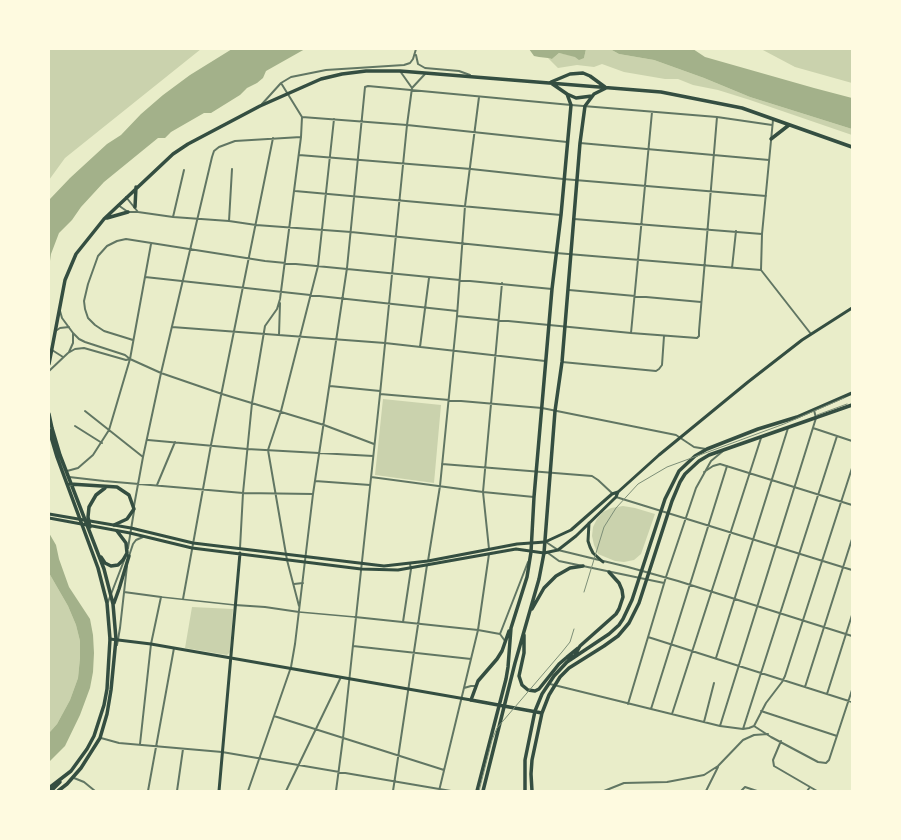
<!DOCTYPE html>
<html>
<head>
<meta charset="utf-8">
<style>
  body { margin:0 }
  #map { position:relative; width:901px; height:840px; overflow:hidden; background:#e9edc9; font-family:Montserrat,sans-serif }
  canvas { display:block }
  .frame { position:absolute; inset:0; border:50px solid #fefae0; pointer-events:none }
</style>
</head>
<body>
<div id="map">
<canvas width="901" height="840"></canvas>
<div class="frame"></div>
</div>
<script>
const ctx = document.querySelector('canvas').getContext('2d');
ctx.lineJoin = 'round';
function fill(path, color) {
  ctx.fillStyle = color;
  ctx.fill(path, 'evenodd');
}
function toPath(rows) {
  const path = new Path2D();
  for (const r of rows) {
    path.moveTo(r[0], r[1]);
    for (let i = 2; i < r.length; i += 2) path.lineTo(r[i], r[i + 1]);
  }
  return path;
}
function stroke(path, color, width, dash) {
  ctx.strokeStyle = color;
  ctx.lineWidth = width;
  ctx.lineCap = dash ? 'butt' : 'round';
  ctx.setLineDash(dash || []);
  ctx.stroke(path);
}
fill(toPath([
  [49,49,201,49,65,158,49,180],
  [586,49,610,49,619,54,654,60,704,78,750,97,852,129,852,135,750,100,718,90,693,85,678,79,665,79,624,72,602,64,594,67,577,65,558,68,548,58,552,59,559,53,584,58],
  [761,49,852,49,852,83,795,67],
  [383,399,441,405,434,483,375,475],
  [623,506,635,508,655,514,641,554,634,560,624,562,615,561,598,554,594,545,592,536,593,527,597,519,603,512,611,508],
  [49,573,68,606,76,625,80,641,80,658,78,678,70,700,57,724,49,733],
  [192,607,233,609,230,652,227,655,185,648]
]), '#cad2ad');
fill(toPath([
  [232,49,305,49,266,71,263,78,257,83,247,88,240,95,211,113,204,113,171,132,165,138,158,138,104,182,81,207,72,220,59,233,51,254,49,268,49,201,50,199,70,178,107,144,121,135,141,114,163,95,190,75],
  [529,49,586,49,584,58,579,60,575,57,559,53,552,59,548,58,539,57,534,56],
  [610,49,693,49,705,57,814,88,852,98,852,129,750,97,704,78,654,60,619,54],
  [49,533,56,545,59,559,69,587,90,619,93,635,94,653,93,672,90,688,80,715,65,746,49,762,49,733,57,724,70,700,78,678,80,658,80,641,76,625,68,606,49,573]
]), '#a3b18a');
stroke(toPath([
  [161,597,235,605],
  [299,612,355,617]
]), '#617663', 1.5);
stroke(toPath([
  [416,55,418,64,425,68,459,71,470,75],
  [400,71,412,88],
  [262,104,281,83,291,77,326,70,404,65,410,63,413,59,416,49],
  [302,117,407,125,567,142],
  [773,120,762,234,761,270,811,334],
  [580,143,769,160],
  [299,155,471,169,563,179,766,196],
  [295,191,561,215],
  [126,197,138,212],
  [118,205,128,212,138,212,173,217,229,221,256,225,351,232,556,253,761,270],
  [173,217,184,170],
  [574,219,762,234],
  [229,221,232,169],
  [732,268,736,231],
  [145,277,457,311],
  [569,290,701,302],
  [60,311,62,318,73,333,79,339,85,342,125,355,130,359,161,373,222,394,324,425,374,444],
  [457,316,631,333,697,338,699,336,699,331,717,117],
  [172,327,385,343,545,361],
  [57,330,60,328,69,327],
  [631,333,652,112],
  [279,335,280,303],
  [133,340,104,331,95,325,88,318,85,309,84,301,88,284,98,256,107,246,117,241,126,239,265,261,552,289],
  [420,347,429,278],
  [52,350,63,357],
  [69,352,73,343,73,333],
  [562,362,656,371,659,369,662,365,664,336],
  [49,371,68,353,75,349,84,348,126,360,130,359],
  [330,386,380,391],
  [380,394,542,408,671,434,676,435,694,447,706,449],
  [85,411,143,457],
  [75,426,102,443],
  [813,428,852,441],
  [148,440,247,449,373,456],
  [442,464,592,476,598,480,613,494],
  [67,471,78,468,93,455,109,430,130,359,151,244],
  [704,472,713,466,720,464,852,505],
  [69,477,104,481,243,493,313,494],
  [371,477,483,492,534,497],
  [315,481,370,485],
  [157,485,175,442],
  [616,497,852,570],
  [134,506,143,457,161,373,212,157,214,151,219,147,235,141,301,137],
  [546,542,558,550,628,567,678,581,852,636],
  [128,548,134,511],
  [240,548,243,493,252,403,265,326,277,309,280,299,301,137,302,117,281,83],
  [489,549,483,492,502,283],
  [548,553,559,561,664,583],
  [129,556,133,544,136,540,143,537],
  [428,561,440,486,457,316,465,206,479,97],
  [294,584,303,583],
  [124,592,161,597,151,644,140,744],
  [183,599,211,445,273,138],
  [108,602,125,558],
  [235,605,265,607,299,612],
  [299,606,287,560,268,450,281,411,318,266,334,119],
  [355,617,478,630,500,634,528,562],
  [403,622,411,569,410,564],
  [500,634,505,641],
  [648,637,852,702],
  [117,645,120,628,127,566],
  [353,646,471,659],
  [716,658,788,428],
  [550,684,720,726,743,729,749,728,754,726],
  [805,687,852,539],
  [464,688,471,686,475,686],
  [827,694,852,615],
  [628,704,666,577,696,488,711,461,723,451],
  [651,709,727,466],
  [761,711,837,736],
  [672,714,761,438],
  [274,716,444,770],
  [704,722,714,683],
  [720,726,816,418,814,410],
  [754,726,766,703,782,682,785,676,852,468],
  [754,726,771,737,818,762,826,763,829,760,852,690],
  [743,729,837,436],
  [101,738,119,743,222,752,451,791],
  [781,741,773,760,774,766,817,791],
  [74,778,84,782,95,791],
  [148,791,174,648],
  [177,791,183,749],
  [248,791,291,667,295,644,313,494,347,268,365,87,368,86,571,105,717,117,772,125],
  [286,791,341,677],
  [336,791,343,738,380,394,407,125,412,88,425,74],
  [393,791,427,565],
  [439,791,478,630,489,554],
  [604,791,624,783,667,782,704,775,718,766,743,740,754,735,768,734],
  [706,791,718,767],
  [741,791,745,787,757,791],
  [807,791,810,787]
]), '#617663', 2);
stroke(toPath([
  [49,514,131,528,193,543,384,566,428,561,517,544,545,542,571,530,612,494,618,492,659,455,748,382,802,340,852,308],
  [49,518,130,533,192,548,361,569,398,570,516,549,544,553,558,550,576,536,616,497,618,492],
  [589,523,588,541,590,547,593,553,603,562],
  [110,639,151,644,471,700],
  [219,791,240,553]
]), '#344e41', 3);
stroke(toPath([
  [551,82,570,74,583,73,590,76,605,87],
  [567,94,576,98,592,96],
  [771,139,789,125],
  [135,207,136,187],
  [107,218,128,212],
  [49,364,65,280,76,254,104,219,173,154,188,144,260,106,321,79,342,74,366,71,400,71,661,92,742,108,852,147],
  [49,414,52,428,60,455,104,569,113,604,116,639,111,690,107,714,100,738,81,768,67,784,58,791],
  [49,430,57,457,98,568,107,603,110,639,107,689,104,705,94,736,87,749,71,771,49,788],
  [70,484,117,487,129,495,134,509,127,519,114,525],
  [90,527,88,517,89,507,96,495,105,488],
  [101,557,105,563,111,566,118,565,123,560,127,553,126,543,117,531],
  [114,603,119,589,129,556],
  [532,609,544,588,556,576,570,568,583,566],
  [509,631,502,651,497,659,478,681,471,700,542,713],
  [524,635,524,653,519,676,522,685,528,690,535,691,539,689,559,664,566,658,574,656],
  [575,655,580,646,616,614,619,609,623,597,622,590,619,583,609,572],
  [567,657,578,648],
  [51,791,60,782],
  [477,791,506,679,508,667,511,628,527,577,531,552,534,497,552,289,561,215,571,105,567,94,551,83],
  [483,791,515,663,539,579,544,553,555,411,562,362,580,143,585,106,594,94,606,88],
  [525,791,525,760,535,711,542,694,554,676,567,662,609,634,619,625,623,619,632,600,665,499,679,471,695,456,707,449,758,429,797,417,852,393],
  [532,791,531,774,532,760,542,713,549,695,560,677,569,668,604,646,618,636,629,623,639,603,672,501,680,482,685,474,699,461,709,455,852,405]
]), '#344e41', 3.5);
stroke(toPath([
  [817,415,847,404],
  [584,592,604,527,616,508,638,484,667,467,784,424,844,398],
  [479,791,492,740,497,728,562,652,570,642,574,629]
]), '#7c8e77', 1);
</script>
</body>
</html>
